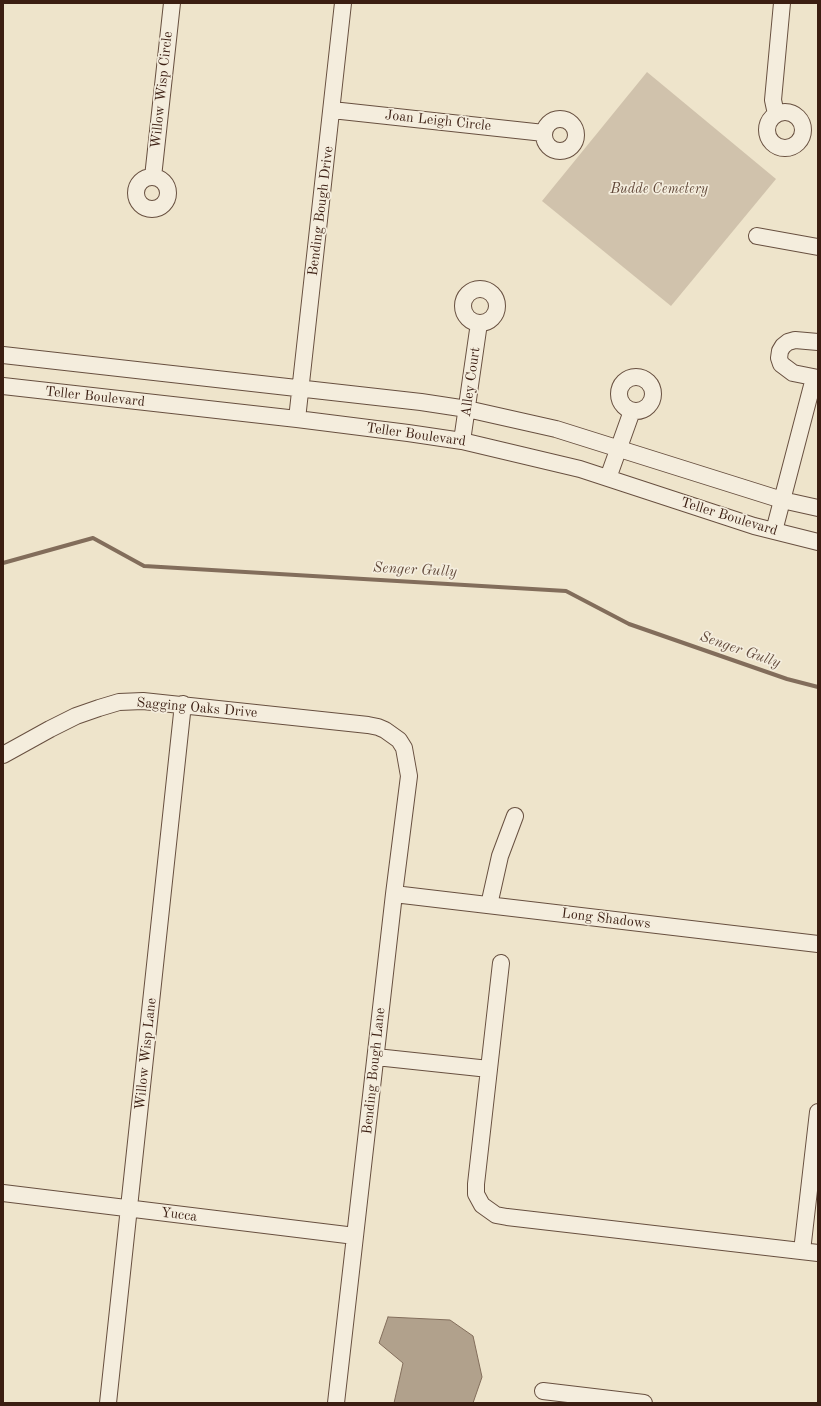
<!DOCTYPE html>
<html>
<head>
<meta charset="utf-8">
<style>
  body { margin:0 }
  #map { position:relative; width:821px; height:1406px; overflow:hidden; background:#eee4cb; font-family:"Old Standard TT",serif }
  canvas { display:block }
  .frame { position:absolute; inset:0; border:4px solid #3b1e12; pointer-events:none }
</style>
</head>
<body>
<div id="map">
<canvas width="821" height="1406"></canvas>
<div class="frame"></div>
</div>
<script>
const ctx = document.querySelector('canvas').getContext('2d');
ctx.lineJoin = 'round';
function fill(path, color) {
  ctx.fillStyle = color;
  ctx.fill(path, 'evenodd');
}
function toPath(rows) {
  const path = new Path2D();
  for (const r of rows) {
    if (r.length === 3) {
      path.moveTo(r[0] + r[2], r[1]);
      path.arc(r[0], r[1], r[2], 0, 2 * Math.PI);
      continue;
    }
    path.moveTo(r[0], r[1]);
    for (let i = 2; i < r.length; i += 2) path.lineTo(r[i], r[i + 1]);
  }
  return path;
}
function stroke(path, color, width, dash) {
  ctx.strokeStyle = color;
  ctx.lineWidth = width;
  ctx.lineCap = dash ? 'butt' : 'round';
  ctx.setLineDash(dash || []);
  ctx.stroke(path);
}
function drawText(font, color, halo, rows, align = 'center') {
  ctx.font = font + ' "Old Standard TT",serif';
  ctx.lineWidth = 3.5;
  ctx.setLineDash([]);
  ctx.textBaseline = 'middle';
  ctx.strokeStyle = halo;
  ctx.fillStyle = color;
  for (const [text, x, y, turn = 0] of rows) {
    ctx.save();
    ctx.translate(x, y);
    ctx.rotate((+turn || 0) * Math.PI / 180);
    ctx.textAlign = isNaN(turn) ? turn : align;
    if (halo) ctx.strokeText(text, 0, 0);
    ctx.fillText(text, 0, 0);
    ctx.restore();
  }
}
fill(toPath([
  [647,72,776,179,671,306,542,201]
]), '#d0c2ac');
const water = toPath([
  [388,1317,450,1320,473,1336,482,1377,473,1403,394,1403,403,1363,379,1343,388,1317]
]);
fill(water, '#b1a18c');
stroke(water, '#826d5b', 1);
stroke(toPath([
  [3,563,93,538,144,566,566,591,629,624,787,679,818,687]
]), '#826d5b', 4);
const minor = toPath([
  [332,110,544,133],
  [785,130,18],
  [776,114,773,100,782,3],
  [560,135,16],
  [153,177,172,3],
  [152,193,16],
  [757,236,818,247],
  [480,306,17],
  [818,342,795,340,788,342,783,346,780,351,779,358,781,364,793,373,818,378],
  [3,355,421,402,467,409,556,429,782,500,818,508],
  [636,394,17],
  [3,386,297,419,408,433,462,441,580,469,754,526,818,542],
  [297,419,343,3],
  [462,441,479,323],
  [608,478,632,411],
  [774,531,814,378],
  [3,755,50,729,76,716,99,708,119,702,143,701,368,725,378,727,385,730,399,740,404,748,409,776,394,894,336,1403],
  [394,894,818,944],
  [489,905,500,856,515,816],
  [501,963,476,1184,476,1194,482,1205,496,1215,507,1217,818,1253],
  [376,1057,489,1069],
  [3,1193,355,1236],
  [802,1251,818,1112],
  [543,1391,644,1403],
  [108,1403,183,704]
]);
stroke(minor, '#685040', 18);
stroke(minor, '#f4eddd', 16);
drawText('14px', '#3b1e12', '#f4eddd', [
  ["Willow Wisp Circle",162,90,-84],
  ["Joan Leigh Circle",438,121,6],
  ["Bending Bough Drive",321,211,-83],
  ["Alley Court",471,382,-82],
  ["Teller Boulevard",95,397,6],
  ["Teller Boulevard",416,435,8],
  ["Teller Boulevard",729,517,17],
  ["Sagging Oaks Drive",197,708,5],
  ["Long Shadows",606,919,7],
  ["Willow Wisp Lane",146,1054,-84],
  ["Bending Bough Lane",374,1071,-84],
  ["Yucca",179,1215,7]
]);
drawText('italic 14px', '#604738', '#f4eddd', [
  ["Budde Cemetery",659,189]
]);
drawText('italic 15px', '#644c3d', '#f4eddd', [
  ["Senger Gully",415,570,3],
  ["Senger Gully",740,650,19]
]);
</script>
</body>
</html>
